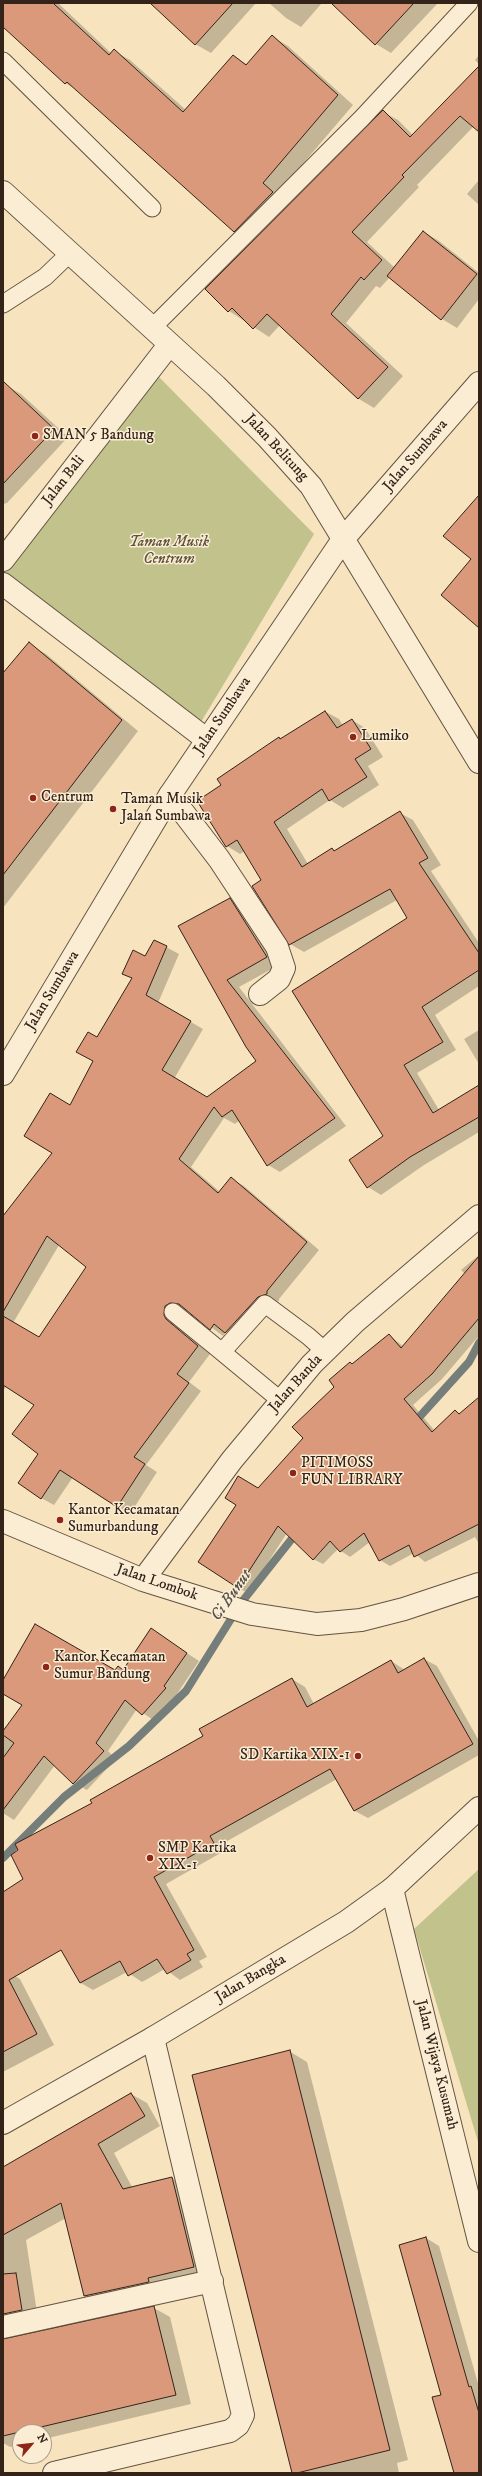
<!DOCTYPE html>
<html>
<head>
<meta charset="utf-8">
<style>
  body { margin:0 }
  #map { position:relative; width:482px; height:2476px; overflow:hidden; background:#f7e3bd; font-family:"IM FELL DW Pica",serif }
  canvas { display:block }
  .frame { position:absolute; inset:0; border:4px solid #332319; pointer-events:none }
  .north { position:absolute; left:12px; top:2424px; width:40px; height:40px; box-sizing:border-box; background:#faedd4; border:1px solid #aa9c89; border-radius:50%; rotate:62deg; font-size:11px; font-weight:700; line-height:16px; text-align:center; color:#332319 }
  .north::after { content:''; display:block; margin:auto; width:14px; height:18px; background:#8f2418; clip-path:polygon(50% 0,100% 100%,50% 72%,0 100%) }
</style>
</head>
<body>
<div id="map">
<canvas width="482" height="2476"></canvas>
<div class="frame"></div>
<div class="north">N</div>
</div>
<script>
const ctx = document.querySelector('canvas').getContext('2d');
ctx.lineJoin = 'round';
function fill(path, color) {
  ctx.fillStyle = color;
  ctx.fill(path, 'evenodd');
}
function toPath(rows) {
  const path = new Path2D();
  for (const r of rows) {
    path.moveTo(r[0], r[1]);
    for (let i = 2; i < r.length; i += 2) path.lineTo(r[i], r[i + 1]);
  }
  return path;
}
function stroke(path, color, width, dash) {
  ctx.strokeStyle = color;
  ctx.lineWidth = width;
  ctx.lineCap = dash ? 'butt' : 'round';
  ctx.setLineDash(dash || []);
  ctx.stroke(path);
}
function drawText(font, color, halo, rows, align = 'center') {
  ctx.font = font + ' "IM FELL DW Pica",serif';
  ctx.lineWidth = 3;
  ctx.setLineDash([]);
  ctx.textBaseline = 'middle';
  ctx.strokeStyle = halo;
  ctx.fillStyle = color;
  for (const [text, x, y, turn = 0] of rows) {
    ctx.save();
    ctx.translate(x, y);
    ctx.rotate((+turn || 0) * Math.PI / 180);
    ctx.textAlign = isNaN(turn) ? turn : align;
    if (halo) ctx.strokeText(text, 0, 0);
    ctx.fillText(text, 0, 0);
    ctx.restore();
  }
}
fill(toPath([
  [158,376,314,534,201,722,5,574],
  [479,1869,479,2145,414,1929]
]), '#c2c28d');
fill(toPath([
  [3,3,58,3,112,54,114,51,130,60,186,110,233,56,248,65,273,37,288,46,353,105,278,193,250,241,234,231,77,90,65,83,3,25],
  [151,3,256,3,211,53,195,44],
  [269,3,322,3,301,27,286,18],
  [333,3,438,3,391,53,376,44],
  [479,55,479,64,475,60],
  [479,68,479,130,474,126,417,185,419,187,367,242,395,268,424,232,439,241,479,273,479,299,457,328,442,319,390,277,380,288,376,286,346,323,403,376,374,408,359,399,280,325,269,337,229,311,383,112,398,120,413,135],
  [479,180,479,205,467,194],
  [7,386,21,394,68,437,7,503,3,504,3,390],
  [29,644,46,654,138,731,3,908,3,675],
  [326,712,339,719,343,726,352,720,365,728,383,757,368,766,379,785,343,808,330,800,287,829,308,864,332,849,336,851,400,813,413,820,441,865,431,871,479,943,479,986,435,1015,456,1050,417,1073,439,1110,479,1110,479,1132,424,1165,381,1195,368,1187,384,1137,408,918,397,900,304,952,290,944,263,881,245,851,240,854,227,846,223,785,279,738,281,739],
  [230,899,242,906,279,965,239,987,346,1126,280,1172,268,1165,240,1120,235,1124,224,1118,191,1167,220,1192,231,1179,244,1186,319,1250,279,1299,279,1301,270,1304,238,1340,226,1332,223,1336,188,1310,183,1309,179,1328,210,1354,189,1382,201,1391,146,1465,157,1472,130,1514,73,1477,54,1505,41,1498,36,1405,6,1386,3,1392,3,1218,53,1152,70,1106,94,1061,97,1038,133,978,124,973,145,957,166,947,179,954,158,1003,203,1029,174,1079,207,1098,258,1061,180,926],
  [59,1245,87,1267,39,1338,13,1323],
  [479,1030,479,1064,464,1039],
  [479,1255,479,1343,477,1338,442,1379,413,1405,435,1431,455,1411,460,1414,479,1398,479,1544,475,1537,425,1562,414,1553,390,1566,380,1560,370,1542,350,1557,338,1549,323,1564,313,1559,287,1533,248,1593,238,1588,259,1490,304,1438,335,1387,353,1365,389,1335,404,1347,465,1274,461,1270],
  [152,1630,199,1661,177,1694,178,1696,156,1722,137,1709,108,1751,116,1759,87,1790,74,1783,55,1765,14,1820,3,1813,3,1733,24,1705,3,1693,3,1682,124,1671],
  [424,1659,437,1666,479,1741,479,1755,368,1818,355,1811,337,1779,222,1844,226,1850,166,1884,207,1957,199,1961,203,1967,180,1980,165,1969,142,1982,127,1972,93,1990,81,1983,57,1940,3,1942,3,1893,25,1879,94,1803,204,1737,292,1679,305,1687,314,1704,391,1661,405,1670],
  [3,1969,20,1979,54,2045,3,2072],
  [289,2051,307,2062,408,2460,397,2463,399,2473,293,2473],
  [131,2094,147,2103,160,2126,114,2153,132,2187,172,2178,188,2187,209,2276,101,2305,84,2296,66,2218,26,2240,38,2319,11,2326,6,2340,154,2308,170,2317,191,2404,44,2439,44,2432,20,2432,20,2445,10,2447,3,2443,3,2168],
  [426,2238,439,2246,479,2387,479,2473,455,2473,442,2395]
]), '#0003');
stroke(toPath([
  [413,1424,469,1362,479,1343],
  [3,1858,64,1797,129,1746,186,1691,241,1603,298,1531]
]), '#767e7b', 8);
const building = toPath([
  [3,3,53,3,109,55,114,49,183,112,233,55,246,65,272,35,338,95,263,183,273,192,234,232,67,82,65,84,3,27,3,3],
  [150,3,233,3,195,45,150,3],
  [331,3,414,3,375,45,331,3],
  [479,66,479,132,460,116,402,175,404,177,352,232,382,260,364,280,361,277,331,314,388,367,358,399,267,314,253,329,232,308,228,312,205,289,383,110,410,137,479,66],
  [423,231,477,274,441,320,387,276,423,231],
  [3,381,54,429,3,484,3,381],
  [479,495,479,628,441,595,471,559,443,536,479,495],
  [29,642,122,720,3,875,3,673,29,642],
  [325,711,337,728,352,719,371,749,355,759,367,777,329,801,322,789,274,822,302,867,332,848,334,851,400,811,428,858,419,863,479,953,479,970,422,1007,443,1042,404,1065,433,1113,479,1085,479,1117,410,1157,367,1188,349,1160,383,1136,292,991,407,918,390,889,289,945,252,886,261,880,237,840,226,847,197,801,221,785,217,779,279,737,280,739,325,711],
  [230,898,267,957,227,980,335,1118,267,1166,232,1110,222,1117,214,1107,179,1159,218,1193,231,1177,307,1242,267,1291,267,1294,258,1297,225,1333,214,1324,210,1330,179,1304,170,1303,165,1306,164,1315,166,1319,198,1346,177,1374,189,1383,134,1457,145,1464,117,1507,60,1470,41,1499,18,1483,38,1454,12,1434,34,1405,3,1385,3,1316,39,1337,86,1267,47,1236,3,1312,3,1216,52,1153,24,1136,50,1093,70,1105,93,1061,76,1052,88,1032,97,1037,132,978,122,974,133,950,145,956,154,940,167,946,146,995,191,1021,162,1070,207,1097,256,1061,246,1047,178,926,230,898],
  [479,1256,479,1318,432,1374,404,1399,432,1432,455,1410,459,1414,479,1397,479,1524,414,1557,409,1545,379,1561,364,1533,340,1552,330,1541,313,1560,278,1526,238,1588,198,1562,236,1505,225,1498,238,1476,258,1488,303,1438,292,1427,334,1387,329,1380,350,1362,352,1364,389,1334,401,1348,479,1256],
  [35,1624,115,1670,118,1666,123,1670,151,1628,187,1653,164,1686,166,1688,142,1715,125,1700,96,1743,104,1751,73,1784,44,1756,3,1810,3,1758,14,1743,3,1735,3,1731,22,1705,3,1694,3,1680,35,1624],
  [424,1658,473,1744,354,1811,330,1769,210,1836,214,1843,154,1877,194,1950,187,1954,191,1960,167,1974,157,1959,128,1976,120,1961,80,1983,61,1950,9,1980,37,2034,3,2052,3,1892,23,1879,11,1855,18,1850,15,1844,92,1803,90,1800,203,1736,199,1729,292,1678,307,1707,391,1660,398,1673,424,1658],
  [290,2050,390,2450,297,2473,292,2473,192,2075,290,2050],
  [131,2093,145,2116,98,2144,123,2189,172,2177,194,2267,148,2278,149,2282,84,2296,61,2203,3,2235,3,2167,131,2093],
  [426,2237,469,2387,471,2386,479,2413,479,2473,454,2473,432,2397,441,2395,399,2245,426,2237],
  [16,2273,22,2310,3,2314,3,2274,16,2273],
  [154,2306,176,2395,3,2436,3,2339,154,2306]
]);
fill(building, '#da997a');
stroke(building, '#332319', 1);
const service = toPath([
  [3,61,152,208],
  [3,304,45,277,70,253],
  [152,328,362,118,469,3],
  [173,1312,222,1352,265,1304,308,1336,325,1351],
  [222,1352,280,1400]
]);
const minor = toPath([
  [3,560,169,345],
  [3,584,206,739],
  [170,795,219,859,277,947,284,968,279,979,260,994],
  [3,1521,143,1580,252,1614,317,1624,361,1620,404,1609,479,1584],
  [143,1580,232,1460,312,1364,355,1322,479,1216],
  [392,1889,479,2241],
  [3,2327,212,2281],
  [54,2473,230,2431,238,2425,243,2415,153,2038]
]);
const tertiary = toPath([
  [3,192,216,386,267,437,311,486,479,762],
  [3,1074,170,795,344,538,479,383],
  [3,2123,153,2038,346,1922,392,1889,479,1808]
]);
stroke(service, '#645342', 19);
stroke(minor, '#645342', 24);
stroke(tertiary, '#645342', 24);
stroke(service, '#faedd4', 17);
stroke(minor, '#faedd4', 22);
stroke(tertiary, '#faedd4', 22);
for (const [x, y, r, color] of [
  [35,436,4,"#8f2418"],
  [353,737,4,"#8f2418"],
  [33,798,4,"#8f2418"],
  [113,809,4,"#8f2418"],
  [293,1473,4,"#8f2418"],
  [60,1520,4,"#8f2418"],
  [46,1667,4,"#8f2418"],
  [358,1756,4,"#8f2418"],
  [150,1858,4,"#8f2418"]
]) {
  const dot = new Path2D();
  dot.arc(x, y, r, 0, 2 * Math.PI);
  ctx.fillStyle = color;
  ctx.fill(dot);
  stroke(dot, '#faedd4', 1.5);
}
drawText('15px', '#332319', '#faedd4', [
  ["SMAN 5 Bandung",43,436],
  ["Lumiko",361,737],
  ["Centrum",41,798],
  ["Taman Musik",121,800],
  ["Jalan Sumbawa",121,817],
  ["PITIMOSS",301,1464],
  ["FUN LIBRARY",301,1481],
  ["Kantor Kecamatan",68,1511],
  ["Sumurbandung",68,1528],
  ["Kantor Kecamatan",54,1658],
  ["Sumur Bandung",54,1675],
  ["SD Kartika XIX-1",350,1756,"right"],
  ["SMP Kartika",158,1849],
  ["XIX-1",158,1866]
], 'left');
drawText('15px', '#332319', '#faedd4', [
  ["Jalan Belitung",276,448,47],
  ["Jalan Sumbawa",416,456,-49],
  ["Jalan Bali",64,481,-52],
  ["Jalan Sumbawa",223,716,-56],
  ["Jalan Sumbawa",53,991,-59],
  ["Jalan Banda",296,1384,-48],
  ["Jalan Lombok",157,1583,19],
  ["Jalan Bangka",251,1979,-31],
  ["Jalan Wijaya Kusumah",436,2065,76]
]);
drawText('italic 15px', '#5e533c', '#faedd4', [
  ["Taman Musik",169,543],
  ["Centrum",169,560]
]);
drawText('italic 16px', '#55514a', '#faedd4', [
  ["Ci Bunut",232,1596,-55]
]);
</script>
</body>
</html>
